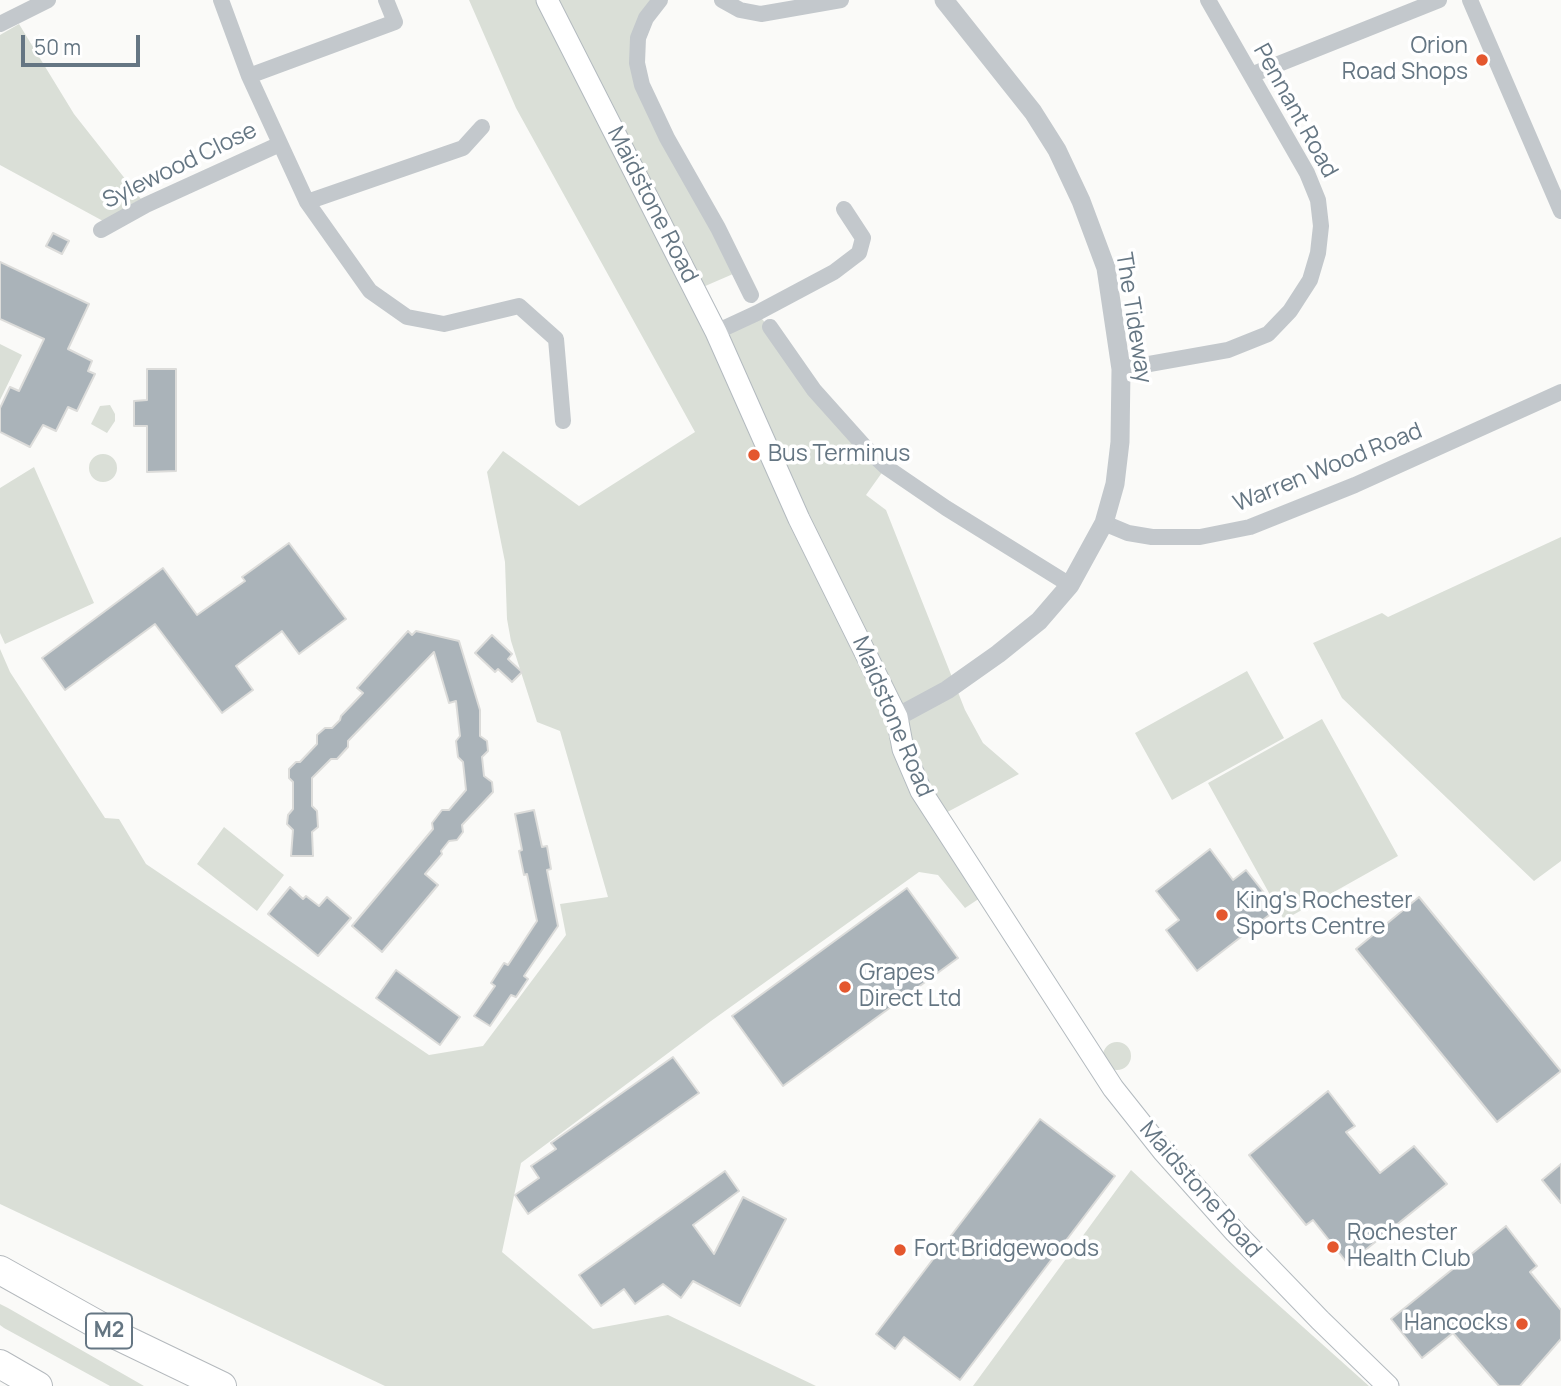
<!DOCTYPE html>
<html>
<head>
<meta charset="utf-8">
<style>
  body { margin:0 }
  #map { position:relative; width:1561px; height:1386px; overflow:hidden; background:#fafaf8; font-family:Manrope,sans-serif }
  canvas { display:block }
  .scale { position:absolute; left:21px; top:35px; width:119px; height:32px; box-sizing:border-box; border:4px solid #657683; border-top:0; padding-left:9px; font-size:21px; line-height:24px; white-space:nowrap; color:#657683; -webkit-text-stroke:5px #fff; paint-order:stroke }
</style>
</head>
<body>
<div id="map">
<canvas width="1561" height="1386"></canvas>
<div class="scale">50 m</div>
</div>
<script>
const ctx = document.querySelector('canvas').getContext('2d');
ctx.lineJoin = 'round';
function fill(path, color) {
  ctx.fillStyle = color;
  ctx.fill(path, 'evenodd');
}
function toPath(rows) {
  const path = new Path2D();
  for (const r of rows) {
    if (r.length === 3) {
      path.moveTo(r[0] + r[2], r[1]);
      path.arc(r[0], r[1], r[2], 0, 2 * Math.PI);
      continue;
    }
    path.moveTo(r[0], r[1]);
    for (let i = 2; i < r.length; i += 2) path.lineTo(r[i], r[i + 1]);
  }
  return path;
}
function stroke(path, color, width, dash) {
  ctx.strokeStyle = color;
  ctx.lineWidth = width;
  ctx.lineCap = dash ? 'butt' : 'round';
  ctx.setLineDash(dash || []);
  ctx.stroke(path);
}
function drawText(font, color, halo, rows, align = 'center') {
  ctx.font = font + ' Manrope,sans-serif';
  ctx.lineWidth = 7;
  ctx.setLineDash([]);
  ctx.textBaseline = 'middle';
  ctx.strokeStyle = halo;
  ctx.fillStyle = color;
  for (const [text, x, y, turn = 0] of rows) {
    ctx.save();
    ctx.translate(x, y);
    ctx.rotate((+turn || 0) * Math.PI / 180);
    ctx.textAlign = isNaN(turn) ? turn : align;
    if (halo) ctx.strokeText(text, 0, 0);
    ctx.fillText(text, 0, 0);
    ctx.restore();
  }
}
fill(toPath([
  [469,0,660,0,637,63,740,271,696,290,716,331,757,313,886,467,866,495,886,510,965,710,983,743,1019,774,938,817,986,894,965,908,938,875,919,872,711,1021,521,1163,502,1252,593,1329,668,1315,816,1386,385,1386,0,1204,0,649,10,672,105,818,119,819,146,864,429,1055,483,1046,566,935,560,904,608,897,560,731,537,722,511,641,507,619,505,562,487,472,503,451,579,506,695,432,516,108],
  [19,24,74,114,141,199,103,221,0,165,0,35],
  [0,344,22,355,0,400],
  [110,405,115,414,115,421,107,433,91,424,100,406],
  [103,468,14],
  [34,467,94,603,5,644,0,633,0,488],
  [1561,537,1561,861,1534,881,1342,698,1313,643,1382,613,1388,617],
  [1247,671,1284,738,1172,800,1135,733],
  [1322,719,1398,856,1284,920,1208,783],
  [224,827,284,875,257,911,197,864],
  [1117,1056,14],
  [1131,1170,1237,1268,1369,1386,973,1386],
  [0,1304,8,1308,144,1386,110,1386,4,1328,0,1325]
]), '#dadfd7');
const building = toPath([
  [53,233,69,241,62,254,46,246,53,233],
  [0,262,89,304,68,349,92,361,88,371,95,374,77,411,68,407,56,431,43,425,30,447,0,432,0,408,10,387,19,391,44,339,0,319,0,262],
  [147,369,176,369,176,471,147,472,147,426,134,426,134,401,147,400,147,369],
  [289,543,346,619,299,654,282,631,236,666,253,690,222,713,155,624,65,690,42,658,163,568,197,615,245,581,242,577,289,543],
  [408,631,412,635,416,631,459,641,480,710,480,736,487,741,488,751,482,757,484,776,492,782,493,792,462,825,463,832,457,840,449,841,441,851,442,854,425,874,438,885,382,952,352,926,433,829,432,823,442,810,449,810,466,790,463,762,458,757,456,741,460,736,456,701,449,703,434,652,348,741,348,747,337,759,331,759,312,778,312,806,317,811,318,827,312,832,313,856,291,856,293,830,287,824,288,815,293,809,293,782,289,778,289,769,296,762,300,762,317,744,317,735,325,728,332,728,340,720,341,716,363,693,357,688,408,631],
  [492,635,512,654,508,659,522,672,512,682,498,669,495,672,475,653,492,635],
  [534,810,542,847,547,846,551,869,547,870,558,926,524,976,528,979,516,997,511,995,490,1026,474,1016,495,986,491,983,504,963,508,965,537,921,527,874,524,875,519,851,522,850,515,814,534,810],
  [1210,849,1233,880,1246,870,1277,909,1197,971,1166,930,1179,920,1156,891,1210,849],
  [290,887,303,899,306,896,319,906,327,897,351,918,318,956,268,914,290,887],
  [907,888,958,958,783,1086,732,1016,907,888],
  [1419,897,1561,1071,1497,1122,1356,949,1419,897],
  [396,970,460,1017,440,1045,376,998,396,970],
  [673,1057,699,1093,528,1214,515,1195,539,1178,531,1166,556,1149,551,1143,673,1057],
  [1328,1091,1355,1126,1346,1132,1380,1173,1414,1146,1447,1184,1348,1264,1313,1220,1306,1225,1249,1155,1328,1091],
  [1040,1119,1115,1176,960,1380,904,1337,895,1349,876,1334,1040,1119],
  [1561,1164,1561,1203,1542,1180,1561,1164],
  [725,1171,739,1191,693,1225,714,1254,743,1197,786,1219,740,1306,693,1281,681,1298,663,1284,635,1304,624,1289,601,1306,579,1275,725,1171],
  [1506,1226,1537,1266,1530,1272,1561,1310,1561,1339,1520,1386,1499,1386,1453,1333,1422,1358,1391,1319,1506,1226]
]);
fill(building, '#aab3b9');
stroke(building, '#dcdcda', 2);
const secondary = toPath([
  [547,0,716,332,799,519,897,717,903,749,921,791,1113,1088,1163,1151,1235,1232,1320,1320,1388,1386]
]);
const motorway = toPath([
  [0,1270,118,1336,222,1386],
  [0,1364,38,1386]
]);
stroke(secondary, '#b3babf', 23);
stroke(motorway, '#b4b9bd', 30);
stroke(toPath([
  [221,0,249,76,307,202,370,291,407,317,444,324,519,306,556,339,563,421],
  [660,0,646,18,638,38,637,63,642,85,667,138,718,228,751,295],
  [722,0,740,10,761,14,841,0],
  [1470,0,1561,211],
  [0,24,48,0],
  [1251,75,1439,0],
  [249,76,395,22,386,0],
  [307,202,463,148,482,127],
  [101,230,146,205,280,144],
  [770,327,814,390,865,447,886,467,946,508,1070,585],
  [716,332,757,313,834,272,859,253,863,238,844,209],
  [1121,369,1228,350,1268,334,1290,311,1310,280,1318,253,1321,226,1318,200,1307,173,1208,0],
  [1104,523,1128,533,1152,537,1200,537,1250,527,1355,485,1561,392]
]), '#c3c8cc', 16);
stroke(toPath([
  [897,717,947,690,998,654,1039,621,1070,585,1104,523,1115,484,1120,442,1121,369,1106,268,1081,201,1057,150,1033,112,944,0]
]), '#c3c8cc', 19);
stroke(secondary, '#fff', 21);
stroke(motorway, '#fff', 28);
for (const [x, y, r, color] of [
  [1482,60,7,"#e4572e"],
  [754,455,7,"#e4572e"],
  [1222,915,7,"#e4572e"],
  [845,987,7,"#e4572e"],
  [1333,1247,7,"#e4572e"],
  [900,1250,7,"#e4572e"],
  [1522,1324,7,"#e4572e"]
]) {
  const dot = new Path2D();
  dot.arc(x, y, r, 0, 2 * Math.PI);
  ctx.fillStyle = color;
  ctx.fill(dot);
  stroke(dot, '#fff', 2.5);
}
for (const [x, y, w] of [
  [109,1331,46]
]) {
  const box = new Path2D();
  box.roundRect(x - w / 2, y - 17.5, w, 35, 5);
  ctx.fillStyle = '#fff';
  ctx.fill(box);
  stroke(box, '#657683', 2);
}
drawText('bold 21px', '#657683', null, [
  ["M2",109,1331]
]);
drawText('23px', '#657683', '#fff', [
  ["Orion",1468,47,"right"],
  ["Road Shops",1468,73,"right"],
  ["Bus Terminus",768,455],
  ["King's Rochester",1236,902],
  ["Sports Centre",1236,928],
  ["Grapes",859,974],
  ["Direct Ltd",859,1000],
  ["Rochester",1347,1234],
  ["Health Club",1347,1260],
  ["Fort Bridgewoods",914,1250],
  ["Hancocks",1508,1324,"right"]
], 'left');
drawText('23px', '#657683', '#fff', [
  ["Pennant Road",1295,111,61],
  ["Sylewood Close",180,166,-26],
  ["Maidstone Road",652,205,63],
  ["The Tideway",1133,318,81],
  ["Warren Wood Road",1328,468,-22],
  ["Maidstone Road",892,717,67],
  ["Maidstone Road",1200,1190,49]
]);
</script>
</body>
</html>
